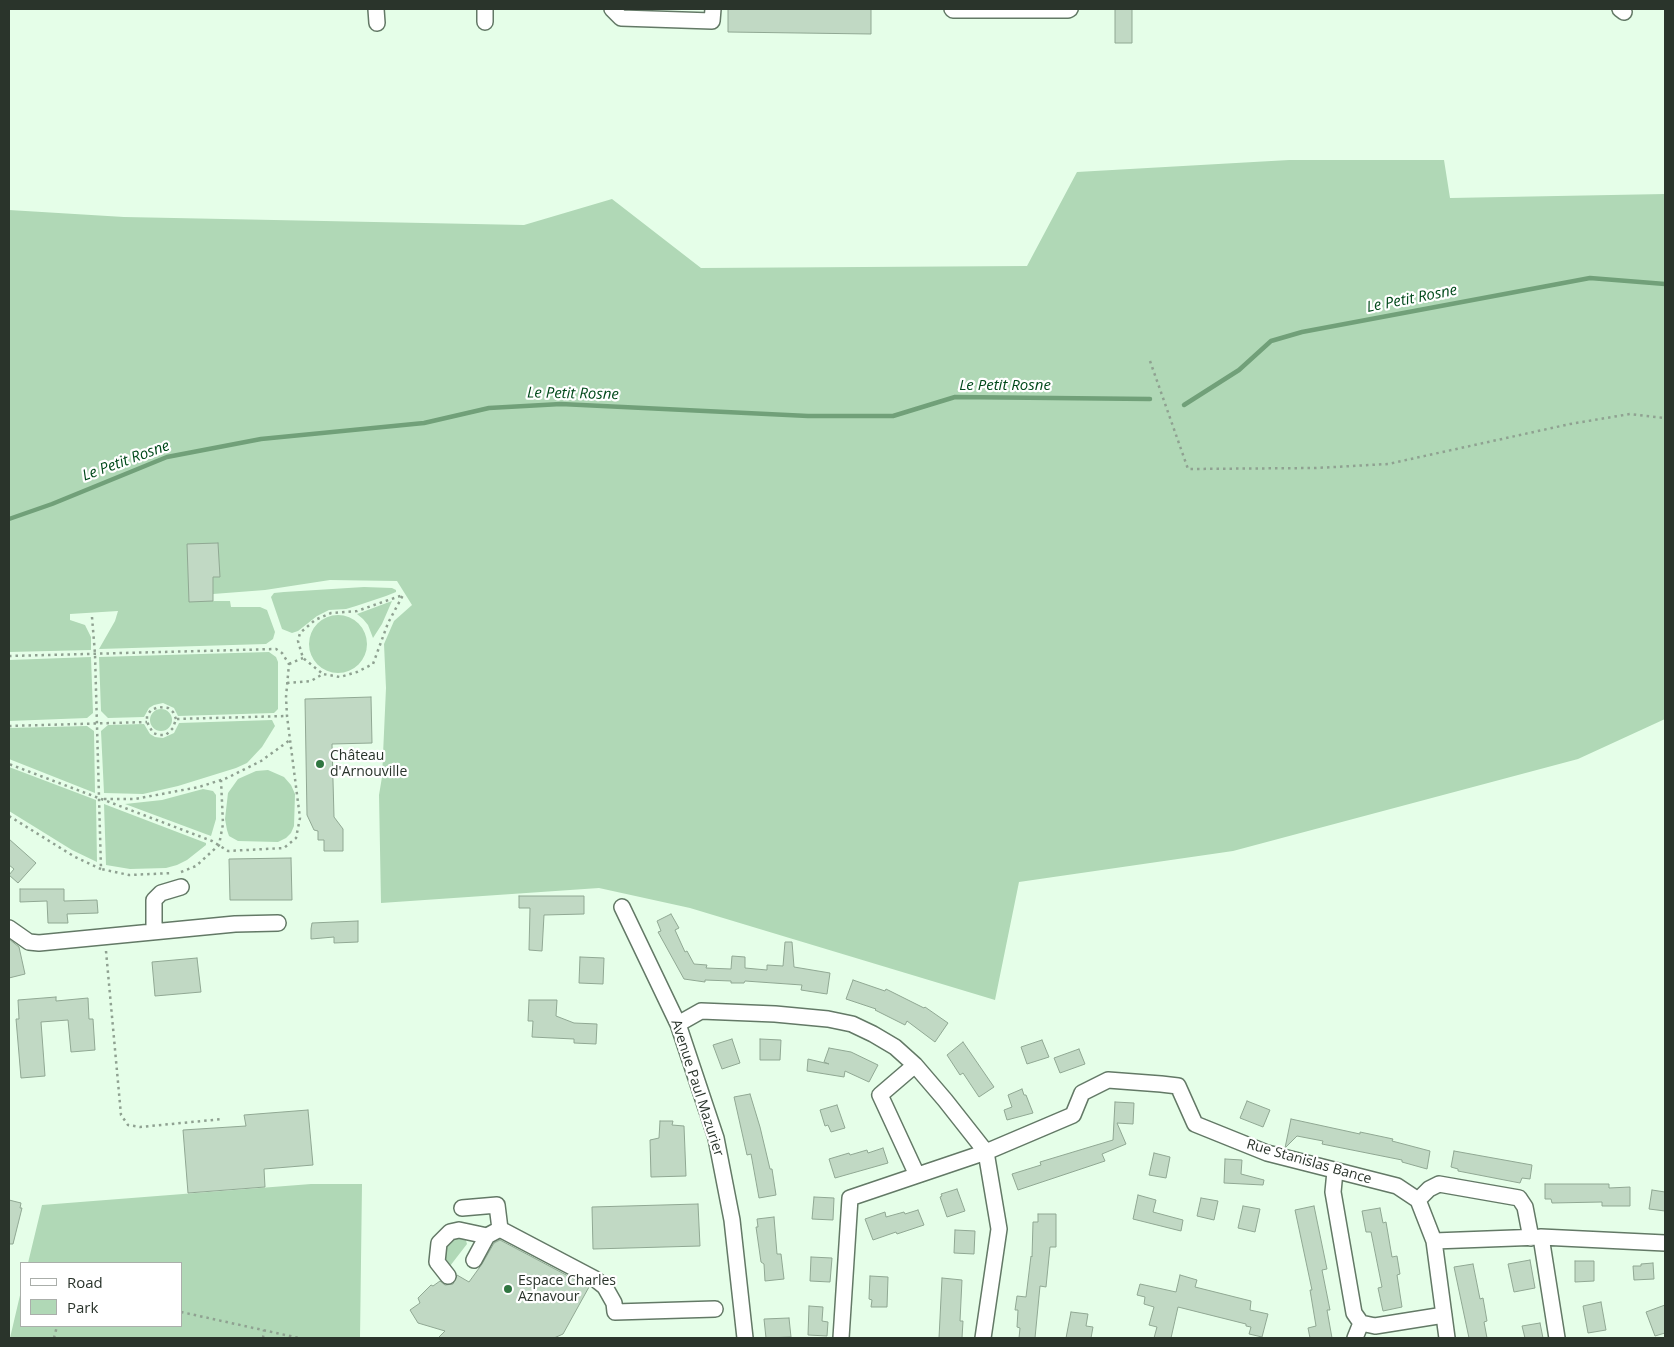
<!DOCTYPE html>
<html>
<head>
<meta charset="utf-8">
<style>
  body { margin:0 }
  #map { position:relative; width:1674px; height:1347px; overflow:hidden; background:#e5fee8; font-family:"Open Sans",sans-serif }
  canvas { display:block }
  .frame { position:absolute; inset:0; border:10px solid #2a342b; pointer-events:none }
  .legend { position:absolute; left:20px; top:1262px; width:162px; height:65px; box-sizing:border-box; background:#fff; border:1px solid #aaaeaa; margin:0; padding:6px 9px; list-style:none; font-size:15px; color:#2a342b }
  .legend li { display:flex; align-items:center; gap:10px; height:25px }
  .legend b { width:25px; border:1px solid #aaaeaa }
</style>
</head>
<body>
<div id="map">
<canvas width="1674" height="1347"></canvas>
<div class="frame"></div>
<ul class="legend">
<li><b style="height:6px;background:#fff"></b>Road</li>
<li><b style="height:14px;background:#b0d8b6"></b>Park</li>
</ul>
</div>
<script>
const ctx = document.querySelector('canvas').getContext('2d');
ctx.lineJoin = 'round';
function fill(path, color) {
  ctx.fillStyle = color;
  ctx.fill(path, 'evenodd');
}
function toPath(rows) {
  const path = new Path2D();
  for (const r of rows) {
    if (r.length === 3) {
      path.moveTo(r[0] + r[2], r[1]);
      path.arc(r[0], r[1], r[2], 0, 2 * Math.PI);
      continue;
    }
    path.moveTo(r[0], r[1]);
    for (let i = 2; i < r.length; i += 2) path.lineTo(r[i], r[i + 1]);
  }
  return path;
}
function stroke(path, color, width, dash) {
  ctx.strokeStyle = color;
  ctx.lineWidth = width;
  ctx.lineCap = dash ? 'butt' : 'round';
  ctx.setLineDash(dash || []);
  ctx.stroke(path);
}
function drawText(font, color, halo, rows, align = 'center') {
  ctx.font = font + ' "Open Sans",sans-serif';
  ctx.lineWidth = 4.5;
  ctx.setLineDash([]);
  ctx.textBaseline = 'middle';
  ctx.strokeStyle = halo;
  ctx.fillStyle = color;
  for (const [text, x, y, turn = 0] of rows) {
    ctx.save();
    ctx.translate(x, y);
    ctx.rotate((+turn || 0) * Math.PI / 180);
    ctx.textAlign = isNaN(turn) ? turn : align;
    if (halo) ctx.strokeText(text, 0, 0);
    ctx.fillText(text, 0, 0);
    ctx.restore();
  }
}
fill(toPath([
  [1289,160,1444,160,1450,198,1665,194,1665,719,1578,759,1233,851,1019,882,995,1000,690,908,599,888,381,903,379,795,382,777,386,688,384,644,394,621,412,605,397,581,330,580,265,590,213,594,213,601,230,601,231,607,260,607,267,610,275,632,273,639,266,644,99,649,115,621,118,611,70,614,70,620,85,625,91,637,91,650,9,652,9,210,124,217,524,225,612,199,701,268,1027,266,1077,172],
  [364,587,392,588,396,590,396,592,386,596,356,606,346,609,329,610,317,616,298,631,292,633,282,629,271,597,274,593,284,592],
  [392,601,382,624,373,638,368,625,363,619,357,614],
  [338,644,29],
  [269,652,276,657,278,662,278,709,274,713,178,716,174,708,163,703,154,705,149,708,144,717,108,718,101,711,99,657],
  [91,657,93,713,87,718,9,721,9,660],
  [161,720,11],
  [272,720,275,726,262,747,247,763,236,768,178,786,143,794,104,793,101,731,108,725,144,724,150,734,155,737,163,738,174,733,179,723],
  [87,726,94,731,95,793,9,759,9,728],
  [9,767,96,800,97,862,72,850,9,811],
  [268,770,284,777,291,785,295,794,294,826,291,833,286,838,278,842,238,841,229,836,227,830,225,819,228,793,238,779,256,771],
  [203,789,213,791,216,795,216,819,211,836,125,804,162,800],
  [104,804,206,843,206,845,187,860,177,865,166,868,130,869,106,865],
  [311,1184,362,1184,360,1338,10,1338,21,1291,21,1326,181,1326,181,1263,28,1263,42,1205],
  [465,1237,467,1244,450,1266,443,1258,446,1242,453,1238]
]), '#b0d8b6');
stroke(toPath([
  [1184,405,1239,370,1271,341,1302,332,1590,278,1665,284],
  [9,519,52,504,167,457,261,439,424,423,489,408,561,404,808,416,893,416,955,397,1150,399]
]), '#71a079', 4.5);
const building = toPath([
  [728,9,871,9,871,34,728,32,728,9],
  [1115,9,1132,9,1132,43,1115,43,1115,9],
  [218,543,220,577,213,577,213,601,189,602,187,544,218,543],
  [371,697,372,743,332,744,334,817,343,829,343,851,324,851,324,840,318,840,318,831,314,830,307,815,305,699,371,697],
  [9,839,36,863,18,883,9,875,14,869,9,865,9,839],
  [291,858,292,900,230,900,229,859,291,858],
  [20,889,64,889,64,901,97,900,98,913,67,914,68,923,48,923,47,901,20,902,20,889],
  [519,896,584,896,584,914,544,915,542,951,529,950,530,908,519,908,519,896],
  [671,914,679,928,675,930,685,952,687,951,694,964,707,965,706,968,731,969,732,956,745,957,745,968,767,970,767,965,783,966,785,942,792,942,794,967,830,973,827,994,801,990,802,985,745,981,744,983,731,983,731,981,705,980,705,982,684,979,658,932,661,931,657,921,671,914],
  [358,921,358,942,334,943,334,937,311,939,311,929,312,923,358,921],
  [9,939,19,947,25,974,9,978,9,939],
  [580,957,604,958,603,984,579,983,580,957],
  [197,958,201,992,155,996,152,962,197,958],
  [853,980,885,991,886,989,924,1008,925,1007,948,1023,935,1042,907,1021,905,1025,875,1010,876,1009,846,999,853,980],
  [56,997,56,1001,88,998,89,1019,93,1019,95,1050,71,1052,68,1020,41,1022,45,1076,21,1078,16,1019,19,1019,18,1000,56,997],
  [529,1000,557,1000,556,1016,574,1023,597,1024,596,1044,574,1043,574,1039,532,1037,533,1021,528,1021,529,1000],
  [732,1039,740,1063,722,1069,713,1045,732,1039],
  [760,1039,781,1040,780,1060,760,1060,760,1039],
  [1042,1040,1049,1057,1027,1064,1021,1047,1042,1040],
  [963,1042,994,1087,979,1097,963,1073,960,1075,947,1055,963,1042],
  [829,1048,851,1052,878,1065,869,1082,845,1071,844,1077,807,1071,808,1059,829,1064,824,1062,829,1048],
  [1079,1049,1085,1064,1060,1073,1054,1058,1079,1049],
  [1022,1089,1024,1095,1026,1095,1033,1113,1007,1120,1004,1110,1012,1107,1008,1095,1022,1089],
  [750,1094,760,1127,770,1169,772,1169,776,1195,759,1198,751,1154,747,1155,734,1097,750,1094],
  [1247,1101,1270,1110,1263,1127,1240,1118,1247,1101],
  [1115,1102,1134,1103,1133,1124,1117,1123,1126,1144,1102,1154,1105,1161,1018,1190,1012,1174,1041,1165,1040,1162,1113,1140,1115,1102],
  [837,1105,845,1128,831,1132,828,1125,825,1126,820,1110,837,1105],
  [308,1110,313,1165,264,1169,265,1187,188,1193,183,1130,246,1126,244,1115,308,1110],
  [1291,1119,1360,1134,1360,1132,1393,1139,1392,1141,1430,1151,1427,1169,1402,1162,1402,1160,1322,1144,1323,1141,1297,1136,1285,1148,1291,1119],
  [660,1121,673,1121,672,1125,684,1126,686,1176,651,1177,650,1140,659,1138,660,1121],
  [883,1148,888,1163,835,1178,829,1159,849,1153,850,1155,867,1150,868,1153,883,1148],
  [1454,1151,1532,1165,1530,1179,1522,1178,1520,1183,1458,1171,1458,1169,1451,1167,1454,1151],
  [1154,1153,1170,1157,1166,1178,1149,1175,1154,1153],
  [1225,1159,1242,1160,1241,1174,1264,1180,1263,1185,1224,1183,1225,1159],
  [1545,1184,1609,1184,1609,1188,1630,1187,1630,1206,1602,1206,1602,1202,1552,1203,1551,1199,1545,1199,1545,1184],
  [957,1189,965,1211,947,1217,940,1197,942,1196,941,1194,957,1189],
  [1652,1190,1665,1192,1665,1211,1649,1209,1652,1190],
  [1138,1195,1156,1200,1153,1212,1183,1220,1181,1231,1133,1219,1138,1195],
  [814,1197,834,1198,833,1220,812,1219,814,1197],
  [1201,1198,1218,1201,1214,1220,1197,1216,1201,1198],
  [9,1200,21,1203,20,1208,22,1208,13,1244,9,1244,9,1200],
  [698,1204,700,1246,593,1249,592,1207,698,1204],
  [1243,1206,1260,1209,1255,1232,1238,1228,1243,1206],
  [1314,1206,1327,1269,1322,1270,1330,1310,1327,1310,1332,1338,1310,1338,1308,1328,1316,1326,1310,1290,1312,1290,1295,1210,1314,1206],
  [1380,1208,1383,1223,1386,1222,1392,1257,1397,1256,1400,1274,1397,1275,1402,1307,1383,1311,1378,1288,1382,1287,1371,1232,1366,1232,1362,1211,1380,1208],
  [918,1210,924,1225,897,1234,896,1232,873,1240,865,1219,885,1212,886,1217,904,1212,905,1214,918,1210],
  [1038,1214,1056,1214,1056,1247,1050,1247,1046,1287,1040,1286,1035,1338,1019,1338,1020,1328,1017,1327,1018,1310,1015,1310,1017,1296,1026,1297,1031,1256,1032,1257,1033,1222,1038,1222,1038,1214],
  [774,1217,777,1254,781,1254,784,1279,765,1281,764,1264,761,1262,756,1227,758,1227,757,1219,774,1217],
  [955,1230,975,1231,974,1254,954,1253,955,1230],
  [500,1240,589,1287,563,1334,554,1338,438,1338,445,1331,418,1323,410,1310,420,1303,418,1298,431,1285,433,1286,440,1281,445,1285,453,1284,457,1275,469,1282,482,1264,494,1243,500,1240],
  [811,1257,832,1258,830,1282,810,1281,811,1257],
  [1530,1260,1535,1288,1514,1292,1508,1264,1530,1260],
  [1575,1261,1594,1261,1594,1281,1575,1282,1575,1261],
  [1653,1263,1654,1279,1634,1280,1633,1266,1641,1266,1641,1264,1653,1263],
  [1473,1264,1480,1299,1483,1298,1487,1321,1484,1322,1487,1338,1469,1338,1454,1267,1473,1264],
  [1180,1275,1197,1280,1195,1287,1251,1301,1250,1310,1268,1314,1262,1337,1249,1334,1251,1327,1246,1326,1246,1324,1178,1307,1171,1338,1154,1338,1157,1327,1149,1325,1154,1307,1144,1304,1145,1297,1137,1295,1140,1284,1176,1292,1180,1275],
  [870,1276,888,1277,887,1307,871,1307,872,1300,869,1299,870,1276],
  [942,1278,962,1280,960,1321,963,1321,962,1338,939,1338,942,1278],
  [1601,1302,1606,1330,1588,1333,1583,1306,1601,1302],
  [1665,1305,1665,1333,1655,1336,1646,1312,1665,1305],
  [809,1306,823,1307,822,1321,828,1322,827,1336,808,1335,809,1306],
  [1071,1312,1088,1314,1086,1326,1093,1327,1091,1338,1066,1338,1071,1312],
  [789,1318,791,1337,766,1338,764,1319,789,1318],
  [1540,1323,1543,1338,1525,1338,1522,1326,1540,1323]
]);
fill(building, '#c1d9c4');
stroke(building, '#90a893', 1);
const minor = toPath([
  [376,9,377,23],
  [485,9,485,22],
  [612,9,621,18,712,21,713,9],
  [952,9,953,10,1068,10,1070,9],
  [1620,9,1624,12],
  [622,907,678,1024,716,1138,732,1220,745,1338],
  [9,928,29,942,39,943,235,924,278,923],
  [154,932,154,900,161,893,181,887],
  [678,1024,701,1011,775,1014,828,1019,852,1024,873,1034,895,1047,915,1065,945,1100,986,1152,999,1229,983,1338],
  [915,1065,880,1095,917,1175],
  [1335,1171,1333,1192,1354,1313,1361,1323,1375,1326,1444,1315],
  [1418,1200,1429,1189,1439,1184,1519,1198,1525,1207,1531,1238],
  [462,1208,497,1205,500,1229],
  [1541,1237,1557,1338],
  [1434,1241,1541,1237,1665,1243],
  [474,1260,487,1236],
  [448,1276,437,1262,439,1243,450,1232,459,1230,487,1236,500,1229,595,1279,605,1287,614,1303,615,1312,715,1309],
  [841,1338,850,1198,986,1152,1073,1115,1082,1093,1108,1080,1161,1084,1178,1086,1195,1124,1267,1153,1397,1186,1418,1200,1434,1241,1447,1338],
  [1355,1338,1361,1323]
]);
stroke(minor, '#637966', 18);
stroke(toPath([
  [1150,361,1188,469,1316,468,1388,464,1570,424,1630,414,1665,418],
  [92,617,95,654,101,869,129,875,173,873],
  [9,656,276,649,282,653,289,664,286,697,287,716,300,818,296,838,284,848,228,851,212,841,9,764],
  [289,664,303,658],
  [287,683,311,681,323,674,340,677,357,672,373,664,388,623,403,595,357,611,331,613,315,620,300,633,298,641,303,658,323,674],
  [176,719,173,712,168,708,159,707,151,710,147,716,147,722,153,733,159,735,166,735,173,728,176,719,287,716],
  [9,726,147,722],
  [104,799,135,799,199,787,227,778,261,761,290,740],
  [9,816,75,857,101,869],
  [181,872,196,866,219,845,223,824,221,780],
  [106,951,121,1115,128,1125,140,1127,223,1119],
  [181,1312,299,1338],
  [54,1338,57,1326],
  [263,1338,264,1330]
]), '#8fa191', 2.5, [2.5, 4]);
stroke(minor, '#fff', 15);
for (const [x, y, r, color] of [
  [320,764,5,"#307641"],
  [508,1289,5,"#307641"]
]) {
  const dot = new Path2D();
  dot.arc(x, y, r, 0, 2 * Math.PI);
  ctx.fillStyle = color;
  ctx.fill(dot);
  stroke(dot, '#fff', 2);
}
drawText('14px', '#2a342b', '#fff', [
  ["Château",330,756],
  ["d'Arnouville",330,772],
  ["Espace Charles",518,1281],
  ["Aznavour",518,1297]
], 'left');
drawText('14px', '#2a342b', '#fff', [
  ["Avenue Paul Mazurier",697,1088,72],
  ["Rue Stanislas Bance",1309,1162,16]
]);
drawText('italic 15px', '#00491a', '#fff', [
  ["Le Petit Rosne",1412,299,-11],
  ["Le Petit Rosne",1005,386],
  ["Le Petit Rosne",573,394,1],
  ["Le Petit Rosne",126,461,-20]
]);
</script>
</body>
</html>
